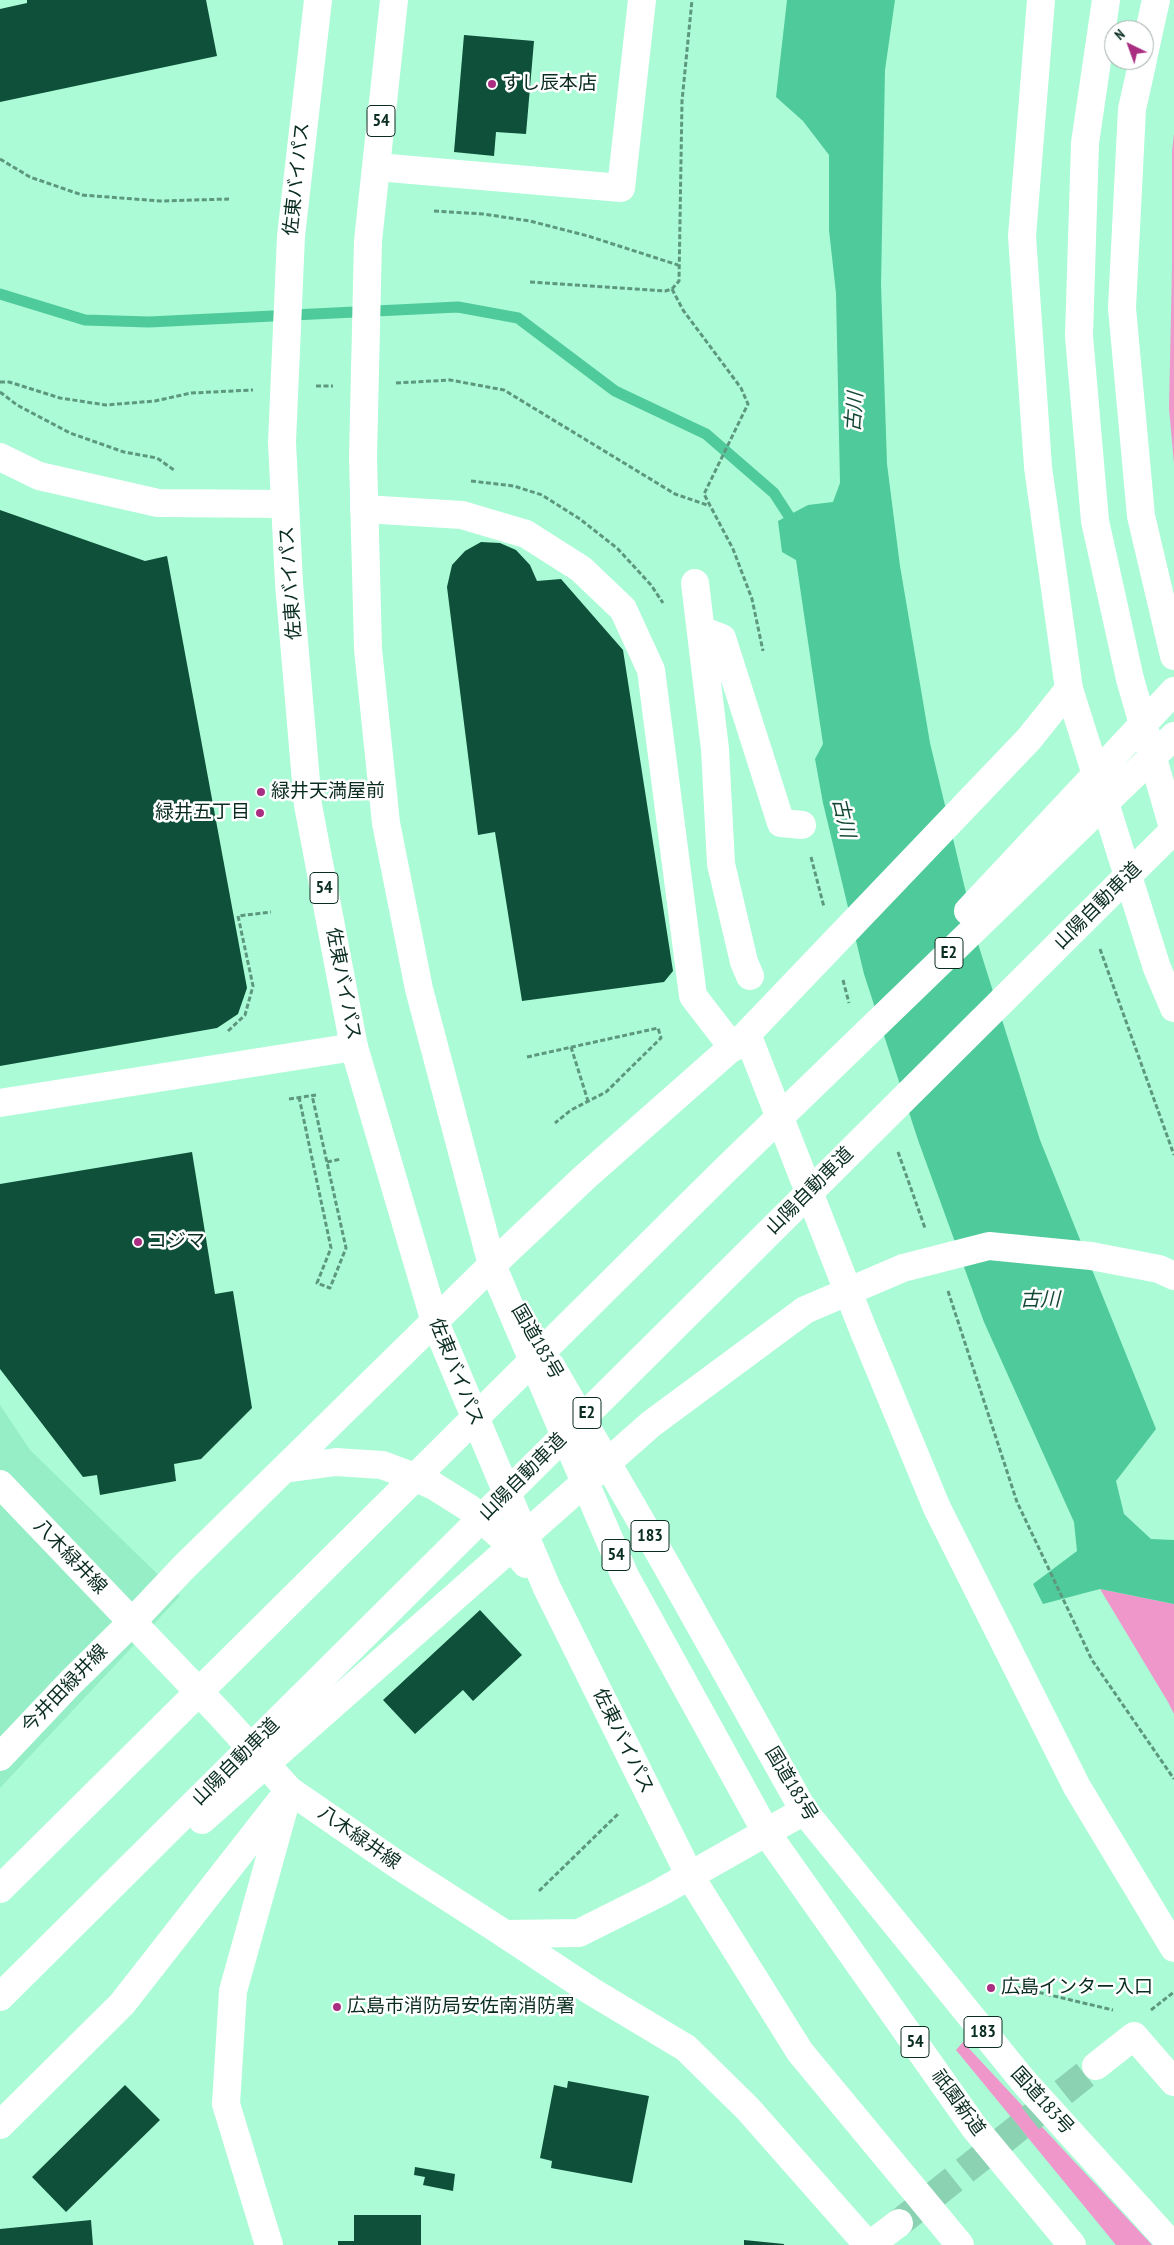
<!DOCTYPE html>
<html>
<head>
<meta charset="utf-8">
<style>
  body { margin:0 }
  #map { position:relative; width:1174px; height:2245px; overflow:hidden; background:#aafbd6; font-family:"PT Sans Narrow",sans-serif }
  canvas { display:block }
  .north { position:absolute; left:1104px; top:20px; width:50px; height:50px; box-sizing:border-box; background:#fff; border:1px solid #9daba6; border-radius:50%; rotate:318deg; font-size:14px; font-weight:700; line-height:20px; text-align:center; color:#0a2d20 }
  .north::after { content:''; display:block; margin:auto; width:18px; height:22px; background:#a92e81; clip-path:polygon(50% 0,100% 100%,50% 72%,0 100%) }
</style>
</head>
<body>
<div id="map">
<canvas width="1174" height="2245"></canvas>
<div class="north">N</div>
</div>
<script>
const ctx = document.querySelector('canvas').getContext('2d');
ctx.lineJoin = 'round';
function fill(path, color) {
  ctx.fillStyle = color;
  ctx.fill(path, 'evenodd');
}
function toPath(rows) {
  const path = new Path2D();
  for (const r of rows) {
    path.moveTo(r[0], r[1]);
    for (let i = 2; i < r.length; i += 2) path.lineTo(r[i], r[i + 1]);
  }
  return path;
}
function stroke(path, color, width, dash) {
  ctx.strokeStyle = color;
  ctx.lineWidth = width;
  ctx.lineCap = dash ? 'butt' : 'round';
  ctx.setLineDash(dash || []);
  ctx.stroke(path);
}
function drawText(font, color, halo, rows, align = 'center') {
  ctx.font = font + ' "PT Sans Narrow","Noto Sans JP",sans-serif';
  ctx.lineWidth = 5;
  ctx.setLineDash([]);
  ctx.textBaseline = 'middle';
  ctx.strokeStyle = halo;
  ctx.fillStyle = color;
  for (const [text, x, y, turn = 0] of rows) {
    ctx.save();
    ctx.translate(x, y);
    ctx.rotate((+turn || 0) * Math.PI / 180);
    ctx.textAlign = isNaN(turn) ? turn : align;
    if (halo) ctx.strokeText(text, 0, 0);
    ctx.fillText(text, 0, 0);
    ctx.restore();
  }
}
fill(toPath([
  [0,1405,30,1450,180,1596,0,1788]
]), '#95eec6');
fill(toPath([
  [1174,134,1174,464,1169,408,1172,267,1172,151],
  [1100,1589,1174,1604,1174,1714,1168,1702],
  [963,2042,1152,2245,1116,2245,956,2050]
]), '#ef97cb');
fill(toPath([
  [787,0,895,0,885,70,881,284,887,464,900,566,930,743,979,947,1040,1140,1156,1429,1116,1481,1124,1514,1151,1539,1174,1540,1174,1604,1100,1589,1043,1604,1033,1584,1077,1551,1074,1522,984,1322,918,1140,864,974,823,803,815,759,823,744,796,560,782,552,778,521,808,505,833,502,840,483,836,293,829,230,829,155,803,121,776,97]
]), '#4fca9a');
stroke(toPath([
  [0,294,85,320,149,322,458,307,518,318,615,391,706,434,774,493,796,527]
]), '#4fca9a', 11);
fill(toPath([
  [27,0,206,0,217,56,0,102,0,9,27,3],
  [464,35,534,41,526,134,496,132,494,156,454,152],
  [0,510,145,561,167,556,247,988,238,1014,217,1028,0,1066],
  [481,542,500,543,516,550,530,565,537,581,561,579,623,650,673,971,664,982,522,1001,495,832,478,835,447,587,452,565,465,551],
  [192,1152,215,1294,233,1291,252,1408,201,1459,174,1464,176,1481,100,1495,97,1475,83,1477,0,1369,0,1184],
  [480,1610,522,1655,473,1701,463,1690,415,1734,383,1700],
  [568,2081,649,2096,632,2183,551,2168,552,2161,540,2158,554,2085,567,2088],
  [125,2085,160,2120,66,2212,32,2177],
  [415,2167,455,2174,453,2191,423,2185,425,2177,414,2175],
  [354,2215,421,2215,421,2245,338,2245,338,2241,354,2241],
  [91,2220,93,2245,0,2245,0,2229],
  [744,2240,784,2244,784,2245,744,2245]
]), '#0e5039');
stroke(toPath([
  [899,2223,1096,2066]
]), '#8ad2b2', 28, [28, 14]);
stroke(toPath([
  [0,159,30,177,82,195,160,201,229,199],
  [434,211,483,214,530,221,588,236,678,265],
  [530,282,665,291,672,289,679,281,682,101,692,0],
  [672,289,683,310,741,388,748,404,704,494,733,549,752,599,763,651],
  [0,382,9,382,60,398,106,405,155,401,191,393,253,390],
  [396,383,450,380,504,390,675,494,710,506],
  [316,386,333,386],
  [0,392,17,405,70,433,124,452,157,458,174,470],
  [471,481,514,486,542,495,580,519,618,549,651,585,663,603],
  [811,857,824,907],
  [1100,949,1174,1155],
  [843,980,849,1003],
  [228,1031,245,1015,253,986,238,916,271,912],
  [571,1047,588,1101],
  [527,1057,658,1028,661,1038,606,1092,571,1110,555,1123],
  [299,1097,331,1248,317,1283,330,1288,346,1248,312,1095],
  [289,1099,316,1095],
  [898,1152,925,1228],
  [327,1162,341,1159],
  [948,1291,1017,1502,1092,1660,1174,1779],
  [539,1891,618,1814],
  [1002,1989,1016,1987,1113,2010],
  [1151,2010,1174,1992]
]), '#5d987e', 3, [5, 2.5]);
stroke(toPath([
  [377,167,621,188,642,0],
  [0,457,39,476,158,503,285,504],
  [364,509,462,515,526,534,581,569,623,609,651,670,693,996,733,1048],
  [695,583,715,749,721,864,744,962,750,976],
  [701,630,722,638,781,823,802,825],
  [1069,689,1157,968,1174,1008],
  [747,1034,862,1327,937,1508,1077,1787,1174,1948],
  [0,1103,354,1047],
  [284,1469,336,1462,382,1465,409,1475,434,1486,469,1508,504,1539,526,1564],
  [132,1622,184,1567,492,1265,585,1177,747,1034,1029,739,1069,689,1038,467,1022,236,1041,0],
  [505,1934,591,1991,686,2048,748,2109,868,2245],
  [1096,2066,1134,2036,1174,2082],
  [0,2125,122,2004,280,1802],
  [269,2245,226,2104,233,1991,289,1790],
  [870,2245,899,2223]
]), '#fff', 28);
stroke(toPath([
  [0,1484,221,1715,289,1790,398,1865,505,1934,579,1933,659,1893,804,1811],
  [0,1757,71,1682,132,1622]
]), '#fff', 28);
stroke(toPath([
  [318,0,291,236,282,442,289,583,308,805,354,1047,435,1322,547,1588,690,1876,800,2052,960,2245],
  [394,0,368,241,363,457,368,649,386,823,419,989,492,1265,625,1576,766,1832,974,2127,1072,2245],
  [1106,0,1085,143,1079,336,1095,521,1130,679,1174,831],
  [1144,54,1156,0],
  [1143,60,1132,109,1122,308,1141,516,1174,656],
  [968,911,1174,691],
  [551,1366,664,1561,804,1811,1025,2083,1172,2245],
  [202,1820,651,1424,805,1310,903,1268,989,1246,1091,1256,1159,1269,1174,1276],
  [0,1889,724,1171,1174,736],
  [0,1997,1174,830]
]), '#fff', 28);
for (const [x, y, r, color] of [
  [492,84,5,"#a92e81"],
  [261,792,5,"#a92e81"],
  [260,813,5,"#a92e81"],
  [138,1242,5,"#a92e81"],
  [991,1988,5,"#a92e81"],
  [337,2007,5,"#a92e81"]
]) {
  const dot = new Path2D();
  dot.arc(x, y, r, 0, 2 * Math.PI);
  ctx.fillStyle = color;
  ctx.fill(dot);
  stroke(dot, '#fff', 2);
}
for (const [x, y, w] of [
  [381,121,28],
  [324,888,28],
  [949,953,28],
  [587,1413,28],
  [650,1536,38],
  [616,1555,28],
  [983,2032,38],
  [915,2042,28]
]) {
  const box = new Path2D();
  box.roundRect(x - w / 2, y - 15.5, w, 31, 4);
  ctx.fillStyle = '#fff';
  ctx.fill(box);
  stroke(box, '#0a2d20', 1);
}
drawText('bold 18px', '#0a2d20', null, [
  ["54",381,121],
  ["54",324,888],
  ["E2",949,953],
  ["E2",587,1413],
  ["183",650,1536],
  ["54",616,1555],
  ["183",983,2032],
  ["54",915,2042]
]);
drawText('19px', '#0a2d20', '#fff', [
  ["すし辰本店",502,84],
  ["緑井天満屋前",271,792],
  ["緑井五丁目",250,813,"right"],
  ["コジマ",148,1242],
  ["広島インター入口",1001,1988],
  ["広島市消防局安佐南消防署",347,2007]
], 'left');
drawText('19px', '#0a2d20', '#fff', [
  ["佐東バイパス",297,179,-84],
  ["佐東バイパス",291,583,-94],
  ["山陽自動車道",1098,906,-45],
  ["佐東バイパス",343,984,79],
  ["山陽自動車道",810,1191,-45],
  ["国道183号",537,1342,60],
  ["佐東バイパス",456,1372,68],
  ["山陽自動車道",523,1477,-45],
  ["八木緑井線",70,1557,46],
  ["今井田緑井線",65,1689,-46],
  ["佐東バイパス",623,1741,64],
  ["山陽自動車道",236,1762,-45],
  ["国道183号",791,1784,59],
  ["八木緑井線",359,1838,35],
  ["国道183号",1042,2101,48],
  ["祇園新道",958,2103,54]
]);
drawText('italic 20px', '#164935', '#fff', [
  ["古川",855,412,-86],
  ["古川",843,818,77],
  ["古川",1040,1300]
]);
</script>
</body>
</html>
